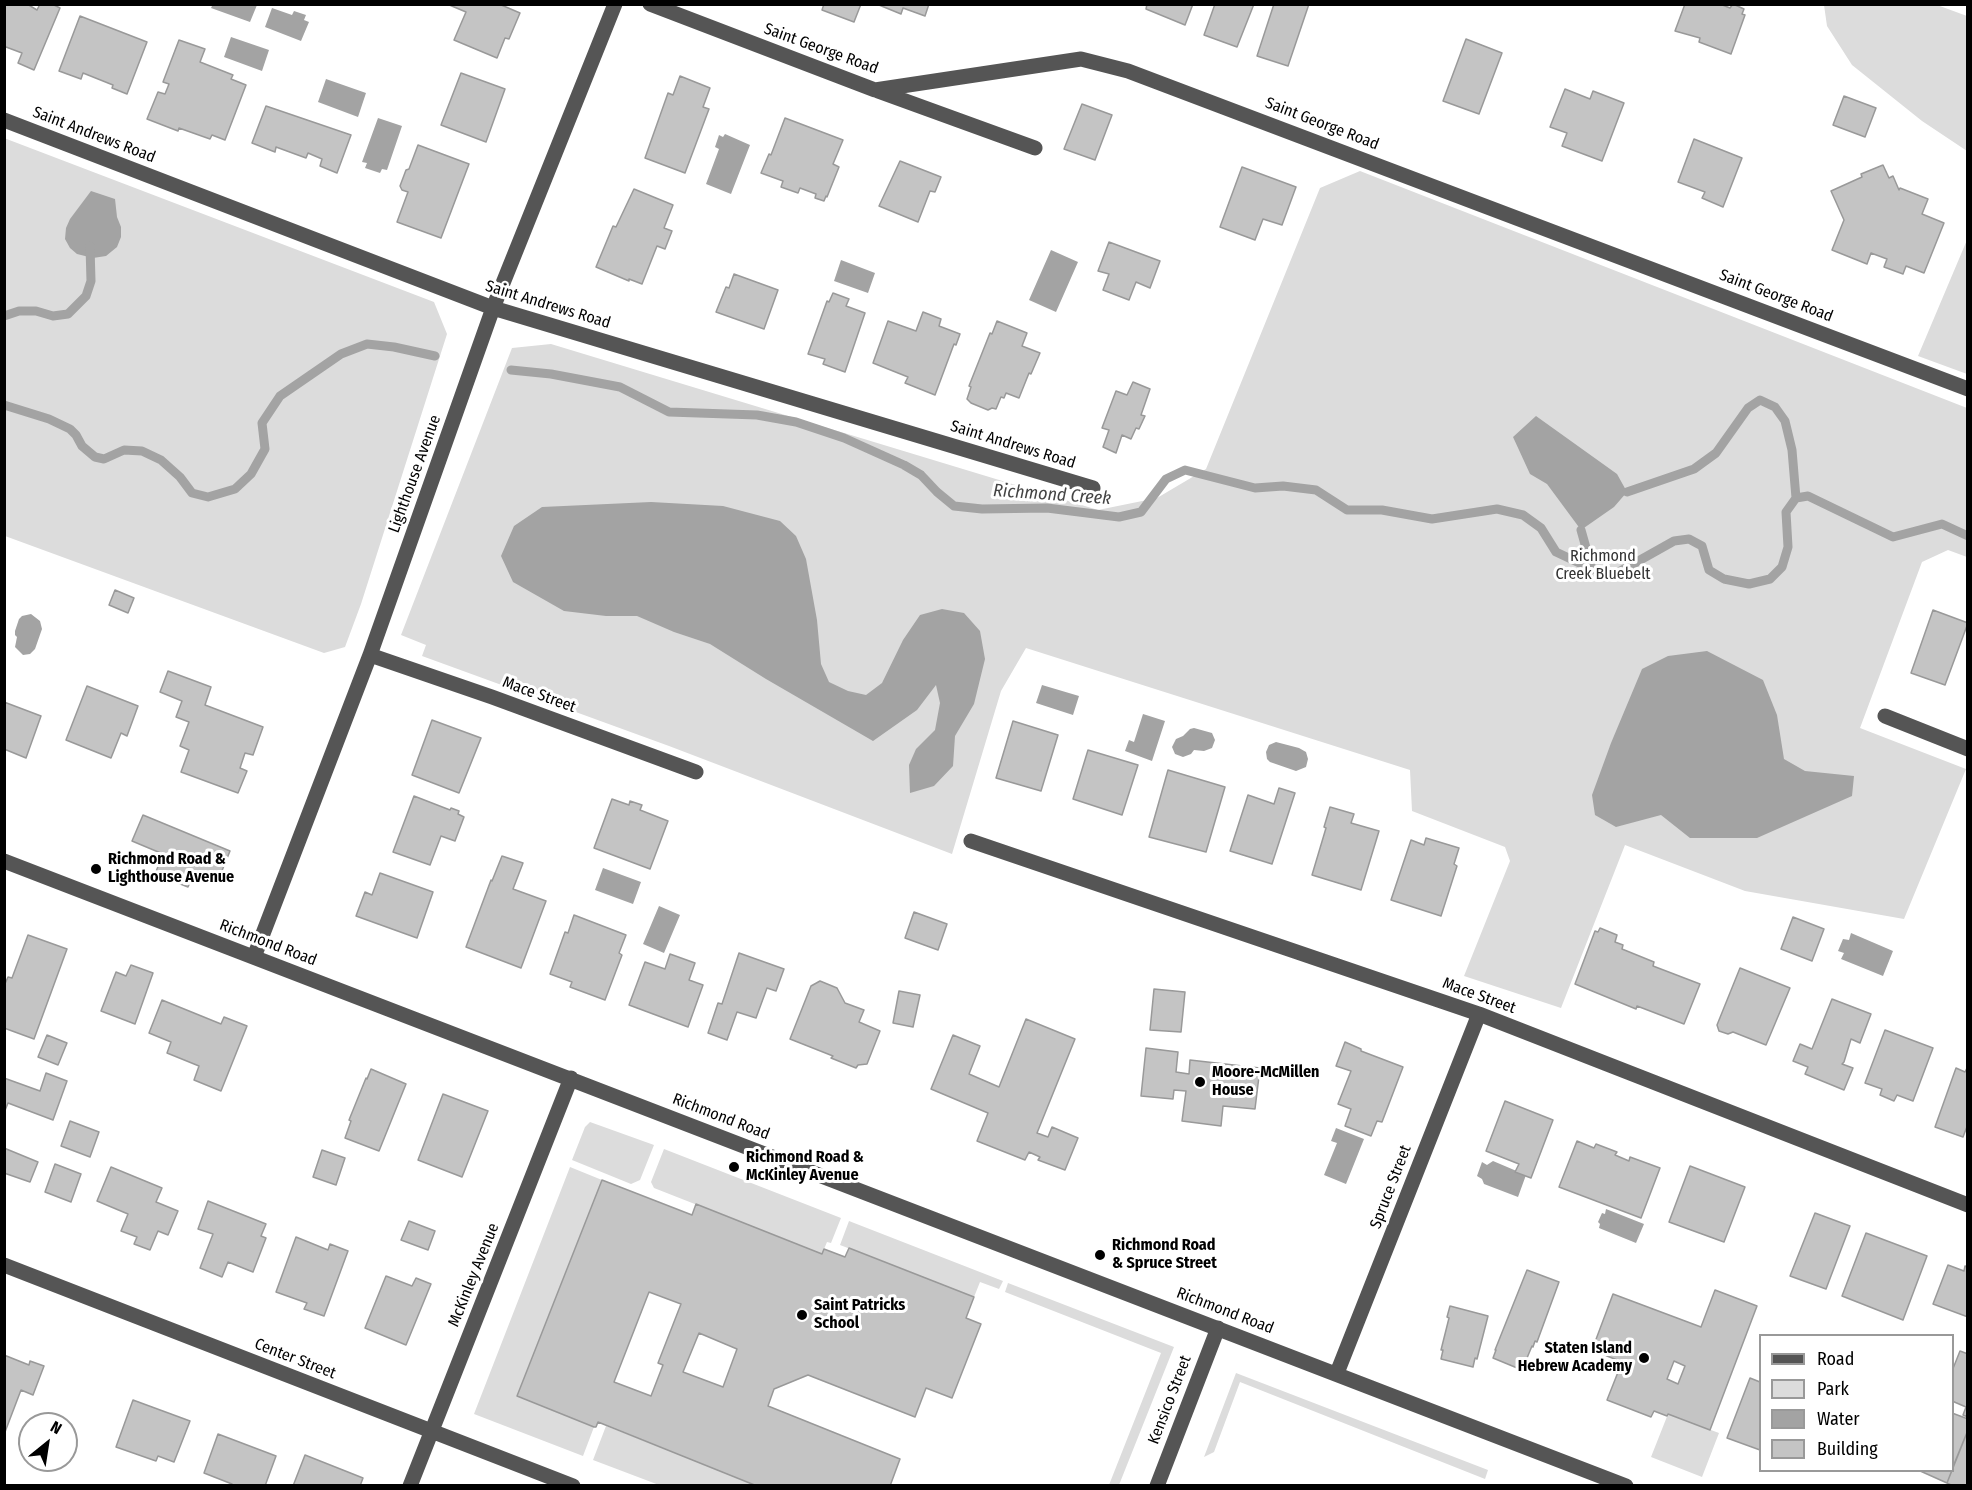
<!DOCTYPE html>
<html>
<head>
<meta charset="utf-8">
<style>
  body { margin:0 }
  #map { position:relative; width:1972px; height:1490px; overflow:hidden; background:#fff; font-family:"Fira Sans Condensed",sans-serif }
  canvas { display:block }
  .frame { position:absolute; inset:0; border:6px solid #000; pointer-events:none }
  .legend { position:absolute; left:1759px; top:1334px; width:195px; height:138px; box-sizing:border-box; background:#fff; border:2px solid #999; margin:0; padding:8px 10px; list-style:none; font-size:18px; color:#000 }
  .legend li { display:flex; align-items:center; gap:12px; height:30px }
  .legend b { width:30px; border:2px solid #999 }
  .north { position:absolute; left:18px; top:1412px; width:60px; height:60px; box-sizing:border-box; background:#fff; border:2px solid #999; border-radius:50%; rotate:30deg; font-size:16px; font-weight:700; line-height:24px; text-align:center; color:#000 }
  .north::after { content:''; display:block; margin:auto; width:21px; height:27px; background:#000; clip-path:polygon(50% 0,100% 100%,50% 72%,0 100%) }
</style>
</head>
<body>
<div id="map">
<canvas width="1972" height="1490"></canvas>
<div class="frame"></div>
<ul class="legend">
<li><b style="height:8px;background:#555"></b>Road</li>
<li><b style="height:16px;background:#dcdcdc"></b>Park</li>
<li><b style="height:16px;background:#a3a3a3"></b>Water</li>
<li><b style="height:16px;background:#c4c4c4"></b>Building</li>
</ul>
<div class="north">N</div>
</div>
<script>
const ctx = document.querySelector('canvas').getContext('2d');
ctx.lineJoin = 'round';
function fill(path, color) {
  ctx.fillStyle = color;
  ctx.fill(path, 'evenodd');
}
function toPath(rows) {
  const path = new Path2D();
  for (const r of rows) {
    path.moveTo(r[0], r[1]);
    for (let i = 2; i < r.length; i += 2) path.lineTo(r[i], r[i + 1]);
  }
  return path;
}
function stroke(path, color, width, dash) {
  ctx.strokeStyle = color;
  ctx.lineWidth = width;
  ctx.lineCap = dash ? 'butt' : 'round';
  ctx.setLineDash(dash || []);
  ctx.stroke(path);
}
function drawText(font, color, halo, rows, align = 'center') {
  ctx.font = font + ' "Fira Sans Condensed",sans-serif';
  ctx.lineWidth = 6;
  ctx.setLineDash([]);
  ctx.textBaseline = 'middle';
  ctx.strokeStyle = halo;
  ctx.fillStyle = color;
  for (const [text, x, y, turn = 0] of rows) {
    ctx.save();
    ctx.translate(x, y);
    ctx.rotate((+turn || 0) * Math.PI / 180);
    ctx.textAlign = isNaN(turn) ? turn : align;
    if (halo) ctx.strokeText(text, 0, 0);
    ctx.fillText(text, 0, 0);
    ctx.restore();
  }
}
fill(toPath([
  [1824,5,1937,5,1967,16,1967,151,1922,121,1852,65,1827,26],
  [4,138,434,302,447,334,361,604,345,647,324,653,5,536],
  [1360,171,1967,408,1967,557,1948,550,1922,562,1860,728,1966,769,1904,919,1745,891,1625,845,1561,1008,1464,976,1510,861,1505,847,1412,811,1410,770,1026,648,1001,691,952,854,669,746,422,656,426,645,401,635,512,348,551,344,1098,510,1157,498,1206,469,1320,188],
  [1967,240,1967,374,1918,356],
  [590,1122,654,1145,640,1180,631,1184,572,1160,585,1127],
  [664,1149,841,1218,831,1243,827,1242,822,1254,654,1188,651,1182],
  [570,1167,602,1180,517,1396,594,1427,583,1456,474,1414],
  [849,1221,1003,1281,999,1289,980,1282,974,1297,840,1245],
  [1008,1283,1174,1347,1119,1485,1109,1485,1161,1353,1005,1292],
  [1236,1373,1488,1470,1485,1479,1240,1382,1214,1452,1204,1457],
  [1668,1414,1719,1433,1702,1477,1651,1457],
  [606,1426,757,1485,659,1485,593,1460]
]), '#dcdcdc');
fill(toPath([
  [213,4,257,4,257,5,250,22,211,8],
  [272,8,292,15,294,11,306,15,304,20,309,22,301,41,265,27],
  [231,37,269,50,262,71,224,57],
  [326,79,366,93,358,117,318,102],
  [378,118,402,126,387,170,382,169,380,173,365,168,367,163,362,162],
  [725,134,750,145,731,194,706,184,719,149,715,147,719,135,723,137],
  [91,191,115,199,117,217,121,227,121,237,117,247,106,256,93,258,77,254,70,248,65,239,66,228,70,219],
  [1051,250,1078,262,1056,312,1029,300],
  [841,260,875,273,868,293,834,281],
  [1536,416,1617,474,1627,492,1614,507,1581,530,1547,484,1530,474,1513,437],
  [651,502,723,506,780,521,796,536,806,559,817,620,821,664,829,682,848,691,866,695,882,683,903,640,920,615,942,609,964,613,980,631,985,659,974,704,955,736,953,766,934,786,910,793,909,765,916,749,935,730,940,703,936,685,917,710,873,741,766,679,710,644,674,632,637,616,606,616,564,611,513,582,501,556,514,526,542,507],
  [31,614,40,621,42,629,35,649,30,654,23,655,15,647,17,637,15,635,15,631,19,619,22,616],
  [1707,651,1763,680,1777,715,1784,759,1805,771,1854,776,1852,796,1757,838,1690,838,1661,815,1616,827,1595,815,1592,795,1611,743,1642,669,1668,656],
  [1042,685,1079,696,1073,715,1036,703],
  [1143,714,1165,721,1152,761,1125,751,1129,740,1134,742],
  [1194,728,1212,733,1215,740,1212,748,1204,751,1194,750,1191,754,1183,757,1175,754,1172,747,1176,739,1183,736,1190,729],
  [1276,742,1299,748,1306,752,1308,759,1306,767,1296,771,1270,762,1267,759,1266,752,1269,745],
  [603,868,641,882,633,904,595,890],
  [659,906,680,915,664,953,643,944],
  [1851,933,1893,951,1883,976,1841,959,1844,953,1838,951,1843,939,1849,940],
  [1336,1128,1364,1139,1346,1184,1324,1175,1337,1143,1331,1141],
  [1493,1161,1526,1175,1518,1197,1484,1184,1482,1179,1477,1176,1482,1162,1487,1165],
  [1606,1209,1644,1224,1636,1243,1599,1228,1600,1224,1598,1222,1602,1213,1605,1214]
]), '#a3a3a3');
stroke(toPath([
  [4,316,19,311,36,311,53,316,68,314,86,296,91,281,90,246],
  [511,370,551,374,620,387,669,412,757,415,796,422,844,438,904,465,921,475,937,492,954,506,982,509,1047,508,1119,517,1141,512,1166,479,1185,470,1255,488,1283,486,1316,490,1347,510,1382,510,1432,519,1497,509,1523,515,1541,528,1556,552,1592,569,1617,573,1674,541,1689,539,1702,546,1709,570,1724,579,1749,584,1770,579,1782,567,1788,547,1786,512,1796,498,1808,496,1893,537,1942,524,1968,536],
  [4,405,49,419,70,429,76,435,82,446,95,457,104,459,124,450,142,451,161,460,180,477,192,493,208,497,235,489,251,474,265,449,262,423,280,396,341,354,367,344,394,347,435,356],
  [1627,492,1694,469,1716,453,1748,408,1760,400,1775,407,1785,421,1792,450,1796,498],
  [1581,530,1592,569]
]), '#a3a3a3', 9);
const building = toPath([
  [4,4,27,4,37,10,40,4,52,4,60,8,34,70,18,63,22,53,6,47,4,45,4,4],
  [447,4,499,4,520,13,509,39,505,38,497,58,454,40,466,12,447,4],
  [824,4,861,4,854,22,822,10,824,4],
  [929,4,925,16,903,8,901,14,879,5,929,4],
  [1147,4,1193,4,1185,25,1146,9,1147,4],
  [1215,4,1254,4,1237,47,1204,35,1215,4],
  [1274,4,1309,4,1288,66,1257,56,1274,4],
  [1685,4,1720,4,1730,8,1733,4,1744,9,1742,14,1745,15,1731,54,1699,42,1700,38,1675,31,1685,4],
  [80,16,147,42,127,94,112,88,113,85,83,73,81,79,59,71,80,16],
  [1466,39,1502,53,1479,114,1443,101,1466,39],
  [179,40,205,49,200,62,233,75,231,79,246,85,225,140,212,135,210,139,179,128,178,131,147,119,158,92,165,94,169,84,163,82,179,40],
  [461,73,505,89,486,142,441,125,461,73],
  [680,76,710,88,703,107,709,109,685,173,645,158,668,93,673,95,680,76],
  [1565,89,1590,99,1593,91,1624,103,1602,161,1562,146,1567,133,1550,127,1565,89],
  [1844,96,1876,108,1865,137,1833,125,1844,96],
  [1082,104,1112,115,1095,160,1064,149,1082,104],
  [266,106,351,135,337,173,320,166,322,159,308,153,306,158,276,147,275,152,252,143,266,106],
  [785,118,843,140,833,164,839,167,827,197,826,196,824,201,815,198,816,194,800,188,798,193,781,187,783,181,761,173,769,154,771,155,785,118],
  [1694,139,1742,158,1723,207,1702,198,1705,192,1678,182,1694,139],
  [418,145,469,164,441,238,397,222,408,192,402,190,400,186,406,170,409,169,418,145],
  [900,161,941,177,935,192,930,191,918,222,879,206,900,161],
  [1883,165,1889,178,1893,176,1899,190,1900,188,1928,199,1922,214,1944,223,1924,273,1906,266,1903,274,1884,267,1887,259,1871,253,1867,264,1832,250,1844,220,1831,191,1862,177,1861,174,1883,165],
  [1242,167,1296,187,1282,225,1263,219,1255,240,1220,227,1242,167],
  [634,189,673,205,664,228,672,231,665,249,657,246,642,284,629,279,629,281,596,267,613,226,616,227,634,189],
  [1109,242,1160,261,1150,288,1136,282,1129,300,1103,290,1109,274,1098,271,1109,242],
  [734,274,778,290,764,329,716,312,726,287,729,288,734,274],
  [833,293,849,299,846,306,865,313,845,372,823,364,825,359,808,354,827,301,829,302,833,293],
  [923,312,941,319,939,326,960,334,956,345,954,344,935,395,905,383,908,377,873,363,888,321,916,331,923,312],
  [997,321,1027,333,1022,346,1040,353,1031,374,1029,373,1019,398,1006,393,1004,398,1001,397,996,409,992,408,988,410,971,403,967,399,971,387,969,386,990,333,992,334,997,321],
  [1133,382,1150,389,1141,415,1145,416,1139,429,1136,428,1131,439,1122,435,1116,453,1103,447,1109,430,1102,428,1116,391,1127,395,1133,382],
  [115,590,134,598,128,613,109,605,115,590],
  [1933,610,1968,623,1945,685,1911,673,1933,610],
  [168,671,211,687,205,705,263,727,253,755,245,753,240,768,247,771,238,793,181,772,189,750,180,746,189,722,176,717,182,701,160,692,168,671],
  [87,686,138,706,127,736,121,733,111,758,66,740,87,686],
  [4,702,41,716,26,758,4,749,4,702],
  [432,720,481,738,459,793,412,775,432,720],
  [1013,721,1058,735,1041,791,996,778,1013,721],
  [1088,750,1138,765,1122,815,1073,799,1088,750],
  [1168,770,1225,787,1206,852,1149,837,1168,770],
  [1279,788,1295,793,1272,864,1230,851,1248,795,1274,804,1279,788],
  [414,796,450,810,451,808,459,811,458,814,464,817,455,841,441,836,430,865,393,852,414,796],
  [612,799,629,805,630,801,642,805,640,810,668,821,650,869,594,848,612,799],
  [1330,807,1354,814,1351,823,1379,831,1361,890,1312,875,1326,828,1324,827,1330,807],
  [143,815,230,851,217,883,194,873,188,887,155,874,163,854,132,841,143,815],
  [1426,838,1459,848,1454,864,1457,866,1441,916,1391,900,1411,840,1424,845,1426,838],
  [502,856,523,863,513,889,546,901,521,968,466,947,491,880,492,881,502,856],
  [380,873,433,892,417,938,356,916,365,892,372,895,380,873],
  [914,912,947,924,938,950,905,938,914,912],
  [574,915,626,935,619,953,622,955,605,1000,570,987,572,982,550,974,565,932,568,933,574,915],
  [1793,917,1824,929,1812,961,1781,949,1793,917],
  [1600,928,1617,935,1615,942,1623,945,1622,949,1654,962,1653,966,1700,984,1684,1024,1637,1006,1636,1009,1575,984,1595,931,1598,932,1600,928],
  [28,935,67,949,34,1039,4,1028,4,986,8,977,12,978,28,935],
  [739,953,784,969,776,991,767,988,756,1018,737,1012,727,1040,708,1033,718,1003,722,1004,739,953],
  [670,954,695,963,689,980,703,985,688,1027,629,1005,645,962,665,969,670,954],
  [131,965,153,973,135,1024,101,1011,116,972,126,976,131,965],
  [1740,968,1790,988,1766,1045,1733,1032,1728,1034,1719,1031,1717,1025,1740,968],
  [820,981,837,988,845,1003,864,1010,859,1022,880,1031,867,1064,858,1065,856,1068,831,1058,833,1056,790,1039,811,986,820,981],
  [1154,989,1185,992,1181,1032,1150,1030,1154,989],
  [899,991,920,995,913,1027,893,1023,899,991],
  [1832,999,1871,1014,1860,1043,1851,1039,1844,1062,1842,1064,1853,1068,1844,1090,1805,1074,1808,1067,1793,1061,1800,1044,1812,1049,1832,999],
  [162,1000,221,1024,224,1017,247,1026,221,1091,194,1080,199,1066,167,1053,171,1042,149,1033,162,1000],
  [1026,1019,1075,1039,1037,1133,1048,1137,1052,1127,1078,1138,1065,1170,1038,1160,1040,1157,1029,1152,1025,1160,977,1141,988,1113,931,1089,953,1035,980,1046,969,1074,999,1087,1026,1019],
  [1885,1030,1933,1048,1913,1101,1897,1095,1894,1101,1880,1095,1882,1089,1865,1083,1885,1030],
  [47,1035,67,1043,58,1065,38,1057,47,1035],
  [1345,1042,1361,1049,1361,1051,1403,1067,1382,1122,1377,1121,1371,1136,1345,1126,1351,1109,1338,1104,1351,1071,1336,1066,1345,1042],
  [1146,1048,1178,1052,1176,1072,1189,1074,1190,1060,1260,1068,1255,1109,1223,1106,1221,1126,1182,1121,1186,1091,1174,1090,1173,1099,1141,1096,1146,1048],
  [1968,1066,1968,1124,1963,1137,1935,1127,1956,1068,1965,1072,1968,1066],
  [371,1069,406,1084,379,1151,345,1138,351,1121,349,1120,366,1078,367,1079,371,1069],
  [46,1073,67,1081,53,1120,8,1103,4,1113,4,1078,40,1091,46,1073],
  [443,1094,488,1111,462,1177,418,1160,443,1094],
  [1505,1101,1553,1120,1531,1178,1515,1172,1519,1164,1486,1151,1505,1101],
  [70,1121,99,1132,90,1157,61,1146,70,1121],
  [1577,1141,1594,1148,1596,1144,1617,1152,1615,1155,1629,1161,1630,1157,1660,1168,1641,1218,1559,1187,1577,1141],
  [4,1148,38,1162,30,1182,4,1173,4,1148],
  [322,1150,345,1158,336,1185,313,1177,322,1150],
  [55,1164,81,1174,71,1202,45,1192,55,1164],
  [1690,1166,1745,1187,1724,1242,1669,1222,1690,1166],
  [111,1167,162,1188,156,1202,178,1211,168,1235,158,1231,150,1250,134,1244,137,1237,121,1231,128,1214,97,1201,111,1167],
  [602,1180,692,1215,696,1204,822,1254,824,1249,845,1257,849,1248,974,1297,966,1318,981,1324,952,1398,926,1388,915,1417,808,1375,774,1389,768,1406,900,1459,890,1486,757,1486,598,1422,596,1427,594,1427,517,1396,602,1180],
  [649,1292,681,1304,658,1363,663,1365,651,1396,614,1382,649,1292],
  [699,1333,737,1349,723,1387,683,1372,699,1333],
  [208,1201,266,1224,261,1236,266,1238,253,1272,228,1262,222,1277,200,1268,213,1234,198,1229,208,1201],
  [1815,1213,1850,1226,1826,1289,1790,1276,1815,1213],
  [409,1221,435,1231,428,1250,401,1240,409,1221],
  [1866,1233,1927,1256,1903,1320,1842,1296,1866,1233],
  [296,1237,328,1250,330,1244,348,1251,324,1316,304,1309,307,1303,276,1292,296,1237],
  [1948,1265,1964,1271,1965,1266,1968,1267,1968,1317,1933,1304,1948,1265],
  [1527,1270,1559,1282,1537,1342,1535,1341,1533,1347,1532,1346,1522,1370,1493,1358,1496,1350,1495,1350,1527,1270],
  [386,1276,412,1286,416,1278,431,1284,406,1345,365,1328,386,1276],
  [1715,1290,1757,1306,1710,1430,1668,1414,1667,1416,1654,1411,1651,1417,1607,1400,1622,1362,1592,1350,1613,1294,1701,1327,1715,1290],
  [1674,1361,1685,1366,1678,1384,1667,1379,1674,1361],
  [1450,1306,1488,1316,1477,1359,1475,1358,1473,1367,1441,1359,1443,1350,1441,1350,1449,1318,1447,1317,1450,1306],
  [1960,1351,1968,1354,1968,1417,1963,1415,1966,1407,1952,1401,1952,1371,1960,1351],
  [4,1355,29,1365,30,1361,44,1366,33,1395,21,1390,5,1432,4,1355],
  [1750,1378,1760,1382,1760,1450,1727,1438,1750,1378],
  [133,1400,190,1421,174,1462,158,1456,156,1461,116,1447,133,1400],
  [1952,1413,1968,1419,1968,1430,1952,1469,1952,1413],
  [1968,1430,1968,1486,1953,1486,1947,1483,1968,1430],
  [218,1434,276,1456,265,1486,231,1486,232,1484,204,1473,218,1434],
  [305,1455,363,1478,360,1486,293,1486,305,1455],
  [1918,1470,1952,1470,1947,1483,1918,1470]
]);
fill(building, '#c4c4c4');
stroke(building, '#999', 1.5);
stroke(toPath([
  [650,4,875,90,1081,59,1128,71,1968,389],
  [878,91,1035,148],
  [4,120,493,308,1093,488],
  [370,655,492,697,696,772],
  [1885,716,1968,749],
  [971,841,1479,1014,1968,1205],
  [4,861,1626,1486],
  [254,957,370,655,493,308,615,4],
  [4,1265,573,1486],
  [1337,1373,1479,1014],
  [410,1486,571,1078],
  [1157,1486,1218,1328]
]), '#555', 15);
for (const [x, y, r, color] of [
  [96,869,6,"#000"],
  [1200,1082,6,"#000"],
  [734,1167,6,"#000"],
  [1100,1255,6,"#000"],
  [802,1315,6,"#000"],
  [1644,1358,6,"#000"]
]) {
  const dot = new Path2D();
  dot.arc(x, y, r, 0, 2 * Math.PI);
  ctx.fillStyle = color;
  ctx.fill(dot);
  stroke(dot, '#fff', 2);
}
drawText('16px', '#000', '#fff', [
  ["Saint George Road",821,49,20],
  ["Saint George Road",1322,124,21],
  ["Saint Andrews Road",94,135,21],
  ["Saint George Road",1776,296,21],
  ["Saint Andrews Road",548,305,17],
  ["Saint Andrews Road",1013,445,17],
  ["Lighthouse Avenue",415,474,-70],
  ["Mace Street",539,695,20],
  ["Richmond Road",268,943,21],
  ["Mace Street",1479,996,20],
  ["Richmond Road",721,1117,21],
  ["Spruce Street",1391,1187,-69],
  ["McKinley Avenue",474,1275,-68],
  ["Richmond Road",1225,1311,21],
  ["Center Street",295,1359,21],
  ["Kensico Street",1170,1400,-69]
]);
drawText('16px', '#333', '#fff', [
  ["Richmond",1603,557],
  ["Creek Bluebelt",1603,575]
]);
drawText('bold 16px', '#000', '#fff', [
  ["Richmond Road &",108,860],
  ["Lighthouse Avenue",108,878],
  ["Moore-McMillen",1212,1073],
  ["House",1212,1091],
  ["Richmond Road &",746,1158],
  ["McKinley Avenue",746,1176],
  ["Richmond Road",1112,1246],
  ["& Spruce Street",1112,1264],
  ["Saint Patricks",814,1306],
  ["School",814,1324],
  ["Staten Island",1632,1349,"right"],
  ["Hebrew Academy",1632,1367,"right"]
], 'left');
drawText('italic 18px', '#444', '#fff', [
  ["Richmond Creek",1052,495,4]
]);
</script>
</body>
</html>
